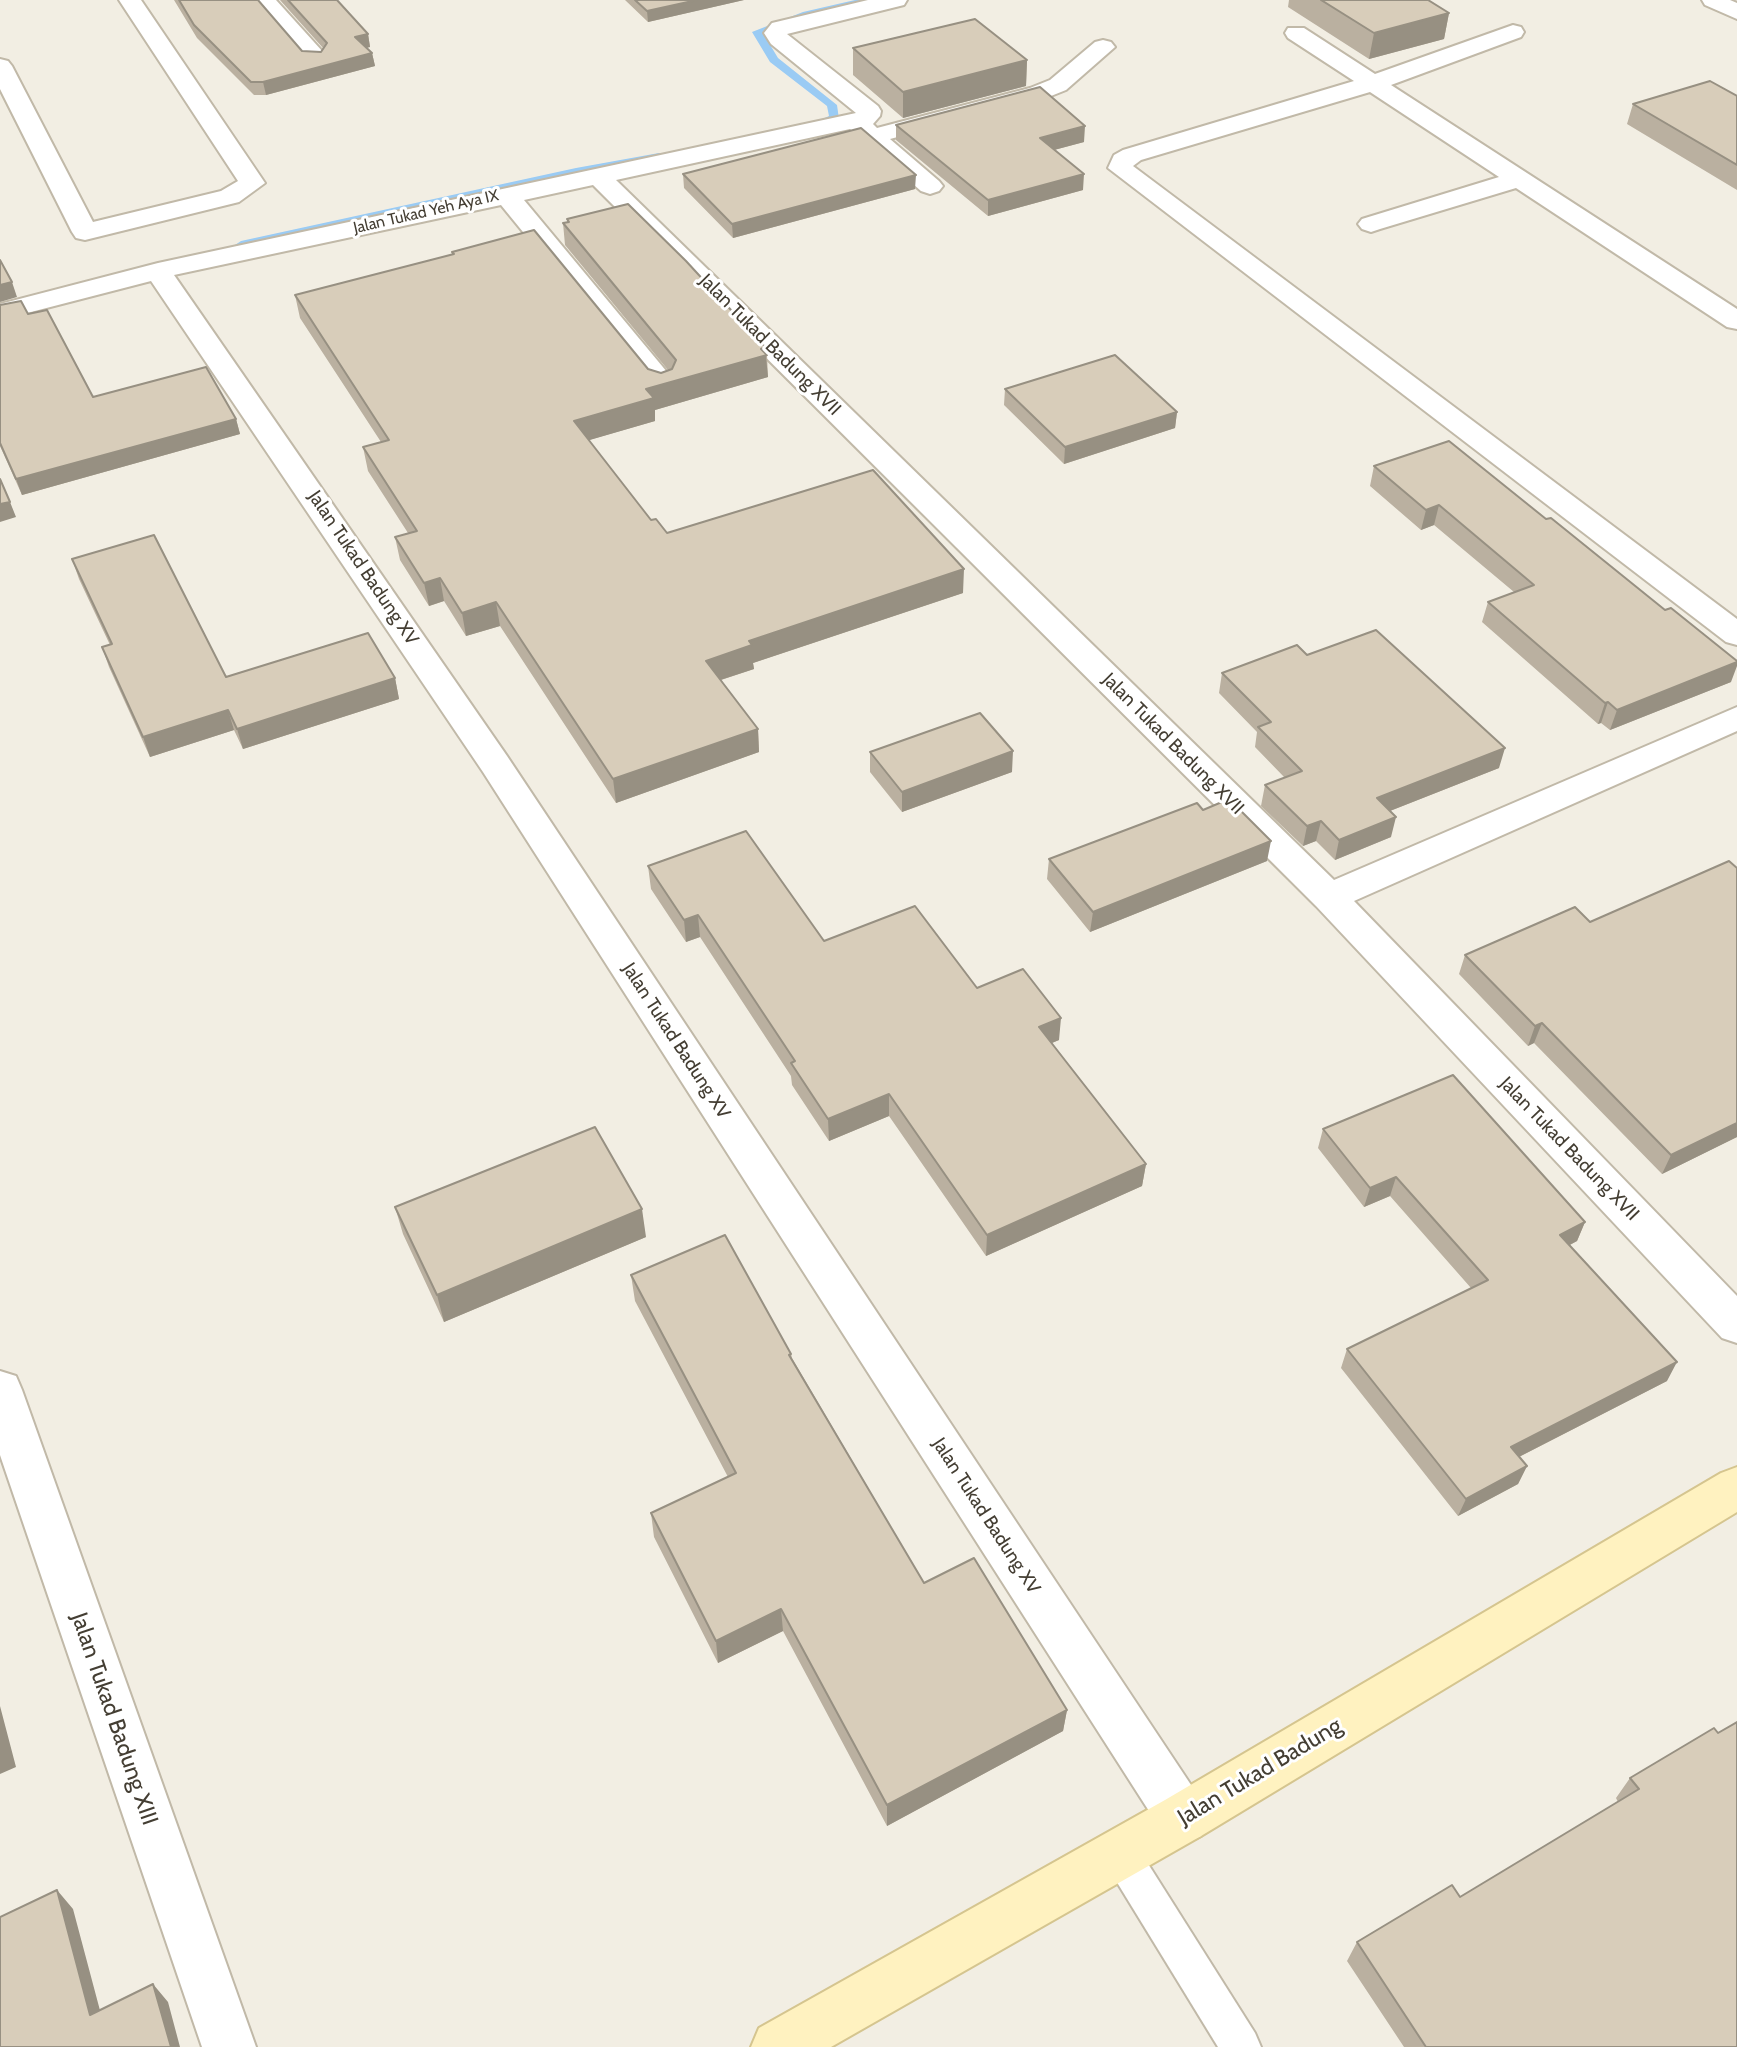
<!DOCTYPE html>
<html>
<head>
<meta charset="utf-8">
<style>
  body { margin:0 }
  canvas { display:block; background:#f2eee3 }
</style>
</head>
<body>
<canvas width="1737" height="2047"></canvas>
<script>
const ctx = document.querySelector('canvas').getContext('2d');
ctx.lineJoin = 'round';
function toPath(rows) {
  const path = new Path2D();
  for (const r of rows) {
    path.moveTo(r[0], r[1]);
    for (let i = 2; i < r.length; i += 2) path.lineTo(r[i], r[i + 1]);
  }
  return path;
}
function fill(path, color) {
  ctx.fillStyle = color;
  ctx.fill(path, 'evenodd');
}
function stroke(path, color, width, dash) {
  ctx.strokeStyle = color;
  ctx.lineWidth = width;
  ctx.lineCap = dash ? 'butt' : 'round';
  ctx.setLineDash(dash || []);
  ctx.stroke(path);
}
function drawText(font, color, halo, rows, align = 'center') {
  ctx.font = font + ' Cabin,sans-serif';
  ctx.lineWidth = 6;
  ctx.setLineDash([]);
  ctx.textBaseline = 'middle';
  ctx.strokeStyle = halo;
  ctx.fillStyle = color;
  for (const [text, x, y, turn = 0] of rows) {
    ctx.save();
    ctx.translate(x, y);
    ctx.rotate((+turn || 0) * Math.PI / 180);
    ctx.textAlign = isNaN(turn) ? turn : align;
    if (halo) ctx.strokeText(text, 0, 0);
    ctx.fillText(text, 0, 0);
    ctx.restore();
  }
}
fill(toPath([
  [855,0,873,0,810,16,763,33,778,58,837,105,839,119,818,129,810,129,810,125,829,116,827,106,770,62,752,32,803,12,855,0],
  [659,153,663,154,663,158,576,174,241,249,235,245,241,241,576,168,659,153]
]), '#9acbf4');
const lane = toPath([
  [1120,1834,1133,1840,1255,2033,1261,2047,1218,2047,1107,1866,1101,1853,1107,1840,1120,1834]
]);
const street = toPath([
  [119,0,141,0,265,183,239,202,85,240,76,238,72,232,0,89,0,59,8,61,12,66,93,222,221,191,238,181,119,0],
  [253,0,276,0,323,52,327,57,323,62,307,62,253,0],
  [868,0,907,0,904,5,787,34,878,106,881,111,880,116,873,124,877,128,1030,88,1050,80,1095,42,1103,40,1111,42,1115,47,1066,90,1046,98,890,139,939,181,943,186,939,191,930,194,921,191,850,129,616,180,1334,880,1737,707,1737,731,1354,901,1737,1296,1737,1343,1722,1338,1316,906,593,185,524,200,672,378,676,384,672,390,662,393,652,390,501,205,174,275,507,756,1201,1800,1209,1818,1201,1836,1183,1844,1165,1836,483,772,151,281,0,320,0,304,158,263,856,113,771,44,764,33,772,23,868,0],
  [1702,0,1730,0,1737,3,1737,19,1705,5,1702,0],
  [1513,25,1521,27,1524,32,1521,37,1391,85,1737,309,1737,329,1727,327,1516,188,1380,229,1371,232,1362,229,1358,224,1362,219,1499,177,1370,92,1141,160,1133,166,1737,619,1737,645,1726,642,1108,168,1114,155,1123,150,1354,81,1288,38,1285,33,1288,28,1304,28,1375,74,1513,25],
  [0,1371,16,1376,22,1390,256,2047,202,2047,0,1455,0,1371]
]);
const secondary = toPath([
  [1737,1467,1737,1512,1201,1836,831,2047,751,2047,759,2028,1165,1800,1721,1473,1737,1467]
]);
stroke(lane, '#c1b9a8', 4);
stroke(street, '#c1b9a8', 4);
stroke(secondary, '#d5c58f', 4);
fill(lane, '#fff');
fill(street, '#fff');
fill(secondary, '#fff2c0');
fill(toPath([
  [174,0,258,0,302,51,321,52,323,48,280,0,337,0,368,34,370,47,366,48,372,53,375,66,266,95,254,95,197,38],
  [625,0,744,0,648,22],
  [1289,0,1428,0,1449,13,1444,39,1369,59,1288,7],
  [853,48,1027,60,1026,86,903,118,853,75],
  [1737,96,1737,190,1627,124,1633,104],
  [896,125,1084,142,1054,150,1083,190,988,216,896,140],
  [832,136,915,189,733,238,684,188,683,174],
  [567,219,767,355,768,377,655,410,655,421,589,440,651,520,667,533,963,593,753,663,754,669,721,680,758,729,759,752,616,803,500,626,466,636,444,601,429,606,400,560,395,537,408,533,368,471,363,447,381,442,300,318,295,295,452,255,452,252,648,369,661,373,668,370,565,245,563,223,567,222],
  [0,305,28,314,93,397,236,419,240,434,22,495,0,446],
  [1005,389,1177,412,1175,428,1064,464,1004,405],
  [1374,466,1731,682,1610,730,1601,723,1598,724,1482,622,1488,602,1514,592,1434,525,1421,530,1370,486],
  [72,559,226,677,395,678,399,699,243,749,234,730,150,757,109,667,102,647,110,645,79,579],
  [1307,655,1499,768,1390,811,1391,837,1335,860,1316,841,1303,846,1261,806,1265,785,1285,778,1255,747,1257,732,1219,693,1222,673],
  [870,752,1012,772,902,812,870,772],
  [1049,859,1267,861,1090,932,1047,879],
  [648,866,824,941,977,988,1059,1040,1052,1043,1146,1164,1142,1186,986,1256,889,1116,829,1141,792,1085,791,1076,700,937,686,942,651,889],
  [1737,868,1737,1137,1662,1174,1534,1043,1528,1046,1459,974,1465,955,1590,922],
  [1323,1129,1585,1222,1577,1241,1570,1245,1667,1381,1519,1457,1527,1466,1518,1484,1458,1516,1341,1368,1347,1349,1471,1288,1390,1196,1364,1207,1318,1148],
  [395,1207,646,1237,444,1322,403,1234],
  [631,1275,791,1354,792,1358,924,1583,1067,1710,1063,1731,887,1826,783,1631,718,1663,654,1537,651,1513,728,1477,635,1301],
  [1718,1733,1737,2047,1404,2047,1347,1961,1357,1942,1460,1897,1618,1802,1616,1798,1630,1778]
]), '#bab0a0');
fill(toPath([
  [697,0,744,0,648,22,647,11],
  [1449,13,1444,39,1369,59,1374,33],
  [368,34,370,47,357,50,355,37],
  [372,53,375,66,266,95,263,82],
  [1027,60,1026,86,903,118,903,92],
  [1085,126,1084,142,1039,154,1040,138],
  [1084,174,1083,190,988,216,988,200],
  [916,175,915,189,733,238,732,224],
  [12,282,17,297,0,302,0,285],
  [765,347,768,377,655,410,655,421,576,444,574,421,646,389],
  [1177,412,1175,428,1064,464,1065,447],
  [236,419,240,434,22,495,16,479],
  [10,502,16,517,0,522,0,504],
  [1439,505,1434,525,1421,530,1426,510],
  [964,569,963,593,753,663,754,669,708,684,706,661,749,641],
  [440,578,444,601,429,606,424,583],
  [496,602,500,626,466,636,462,613],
  [1737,662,1737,666,1731,682,1610,730,1617,710],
  [395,678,399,699,243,749,237,729],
  [1608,702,1601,723,1598,724,1605,703],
  [228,710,234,730,150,757,143,737],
  [758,729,759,752,616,803,613,779],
  [1505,748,1499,768,1372,818,1377,798],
  [1013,751,1012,772,902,812,902,792],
  [1396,817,1391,837,1335,860,1339,840],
  [1321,821,1316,841,1303,846,1307,826],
  [1271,841,1267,861,1090,932,1093,912],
  [698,915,700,937,686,942,684,920],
  [1061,1018,1059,1040,1037,1049,1039,1027],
  [1542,1023,1534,1043,1528,1046,1535,1026],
  [889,1094,889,1116,829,1141,828,1119],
  [1737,1123,1737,1137,1662,1174,1671,1155],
  [1146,1164,1142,1186,986,1256,987,1235],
  [1396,1177,1390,1196,1364,1207,1370,1188],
  [642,1209,646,1237,444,1322,437,1295],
  [1585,1222,1577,1241,1552,1254,1560,1235],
  [1677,1362,1667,1381,1503,1465,1511,1447],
  [1527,1466,1518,1484,1458,1516,1466,1499],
  [781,1609,783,1631,718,1663,716,1641],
  [0,1706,16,1767,0,1774],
  [1067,1710,1063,1731,887,1826,887,1805],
  [57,1890,73,1909,106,2033,90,2015],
  [153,1984,168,2002,180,2047,171,2047]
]), '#979082');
const building = toPath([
  [179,0,258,0,302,51,321,52,327,43,288,0,337,0,368,34,355,37,372,53,263,82,251,82,194,25,179,0],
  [635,0,697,0,647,11,635,0],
  [1321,0,1428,0,1449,13,1374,33,1321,0],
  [975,19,1027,60,903,92,853,48,975,19],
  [1710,81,1737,96,1737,165,1633,104,1710,81],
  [1040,87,1085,126,1040,138,1084,174,988,200,896,125,1040,87],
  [861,128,916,175,732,224,683,174,861,128],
  [628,204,686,261,765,347,761,349,767,355,646,389,654,398,574,421,651,520,656,519,667,533,873,470,964,569,749,641,752,645,706,661,758,729,613,779,496,602,462,613,440,578,424,583,395,537,417,531,363,447,389,440,295,295,454,254,452,252,534,230,648,369,661,373,672,369,676,360,563,223,569,222,567,219,628,204],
  [0,260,12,282,0,285,0,260],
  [21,301,28,314,47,310,93,397,206,367,236,419,16,479,0,443,0,305,21,301],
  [1115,355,1177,412,1065,447,1005,389,1115,355],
  [1449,441,1546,519,1551,518,1665,610,1671,608,1737,661,1737,662,1617,710,1608,702,1605,703,1488,602,1534,585,1439,505,1426,510,1374,466,1449,441],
  [0,479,10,502,0,504,0,479],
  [154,535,226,677,368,633,395,678,237,729,228,710,143,737,102,647,112,644,72,559,154,535],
  [1376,630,1505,748,1377,798,1396,817,1339,840,1321,821,1307,826,1265,785,1302,771,1258,727,1271,722,1222,673,1297,645,1307,655,1376,630],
  [980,713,1013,751,902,792,870,752,980,713],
  [1229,799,1271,841,1093,912,1049,859,1197,803,1203,810,1229,799],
  [746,831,824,941,915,906,977,988,1023,969,1061,1018,1039,1027,1146,1164,987,1235,889,1094,828,1119,791,1063,795,1061,698,915,684,920,648,866,746,831],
  [1729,861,1737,868,1737,1123,1671,1155,1542,1023,1535,1026,1465,955,1575,907,1590,922,1729,861],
  [1453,1075,1585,1222,1560,1235,1677,1362,1511,1447,1527,1466,1466,1499,1347,1349,1488,1280,1396,1177,1370,1188,1323,1129,1453,1075],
  [595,1127,642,1209,437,1295,395,1207,595,1127],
  [725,1235,791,1354,789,1355,924,1583,974,1558,1067,1710,887,1805,781,1609,716,1641,651,1513,736,1473,631,1275,725,1235],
  [1737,1722,1737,2047,1426,2047,1357,1942,1452,1885,1460,1897,1639,1789,1630,1778,1714,1728,1718,1733,1737,1722],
  [57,1890,90,2015,153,1984,171,2047,0,2047,0,1917,57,1890]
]);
fill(building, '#d8cdba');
stroke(building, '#979082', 2);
drawText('16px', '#443e33', '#fff', [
  ["Jalan Tukad Yeh Aya IX",426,212,-13]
]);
drawText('19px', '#443e33', '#fff', [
  ["Jalan Tukad Badung XVII",770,345,45],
  ["Jalan Tukad Badung XV",363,568,56],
  ["Jalan Tukad Badung XVII",1173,744,45],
  ["Jalan Tukad Badung XV",676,1041,57],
  ["Jalan Tukad Badung XVII",1569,1149,46],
  ["Jalan Tukad Badung XV",986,1516,57]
]);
drawText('23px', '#443e33', '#fff', [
  ["Jalan Tukad Badung XIII",114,1719,71],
  ["Jalan Tukad Badung",1260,1772,-31]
]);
</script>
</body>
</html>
